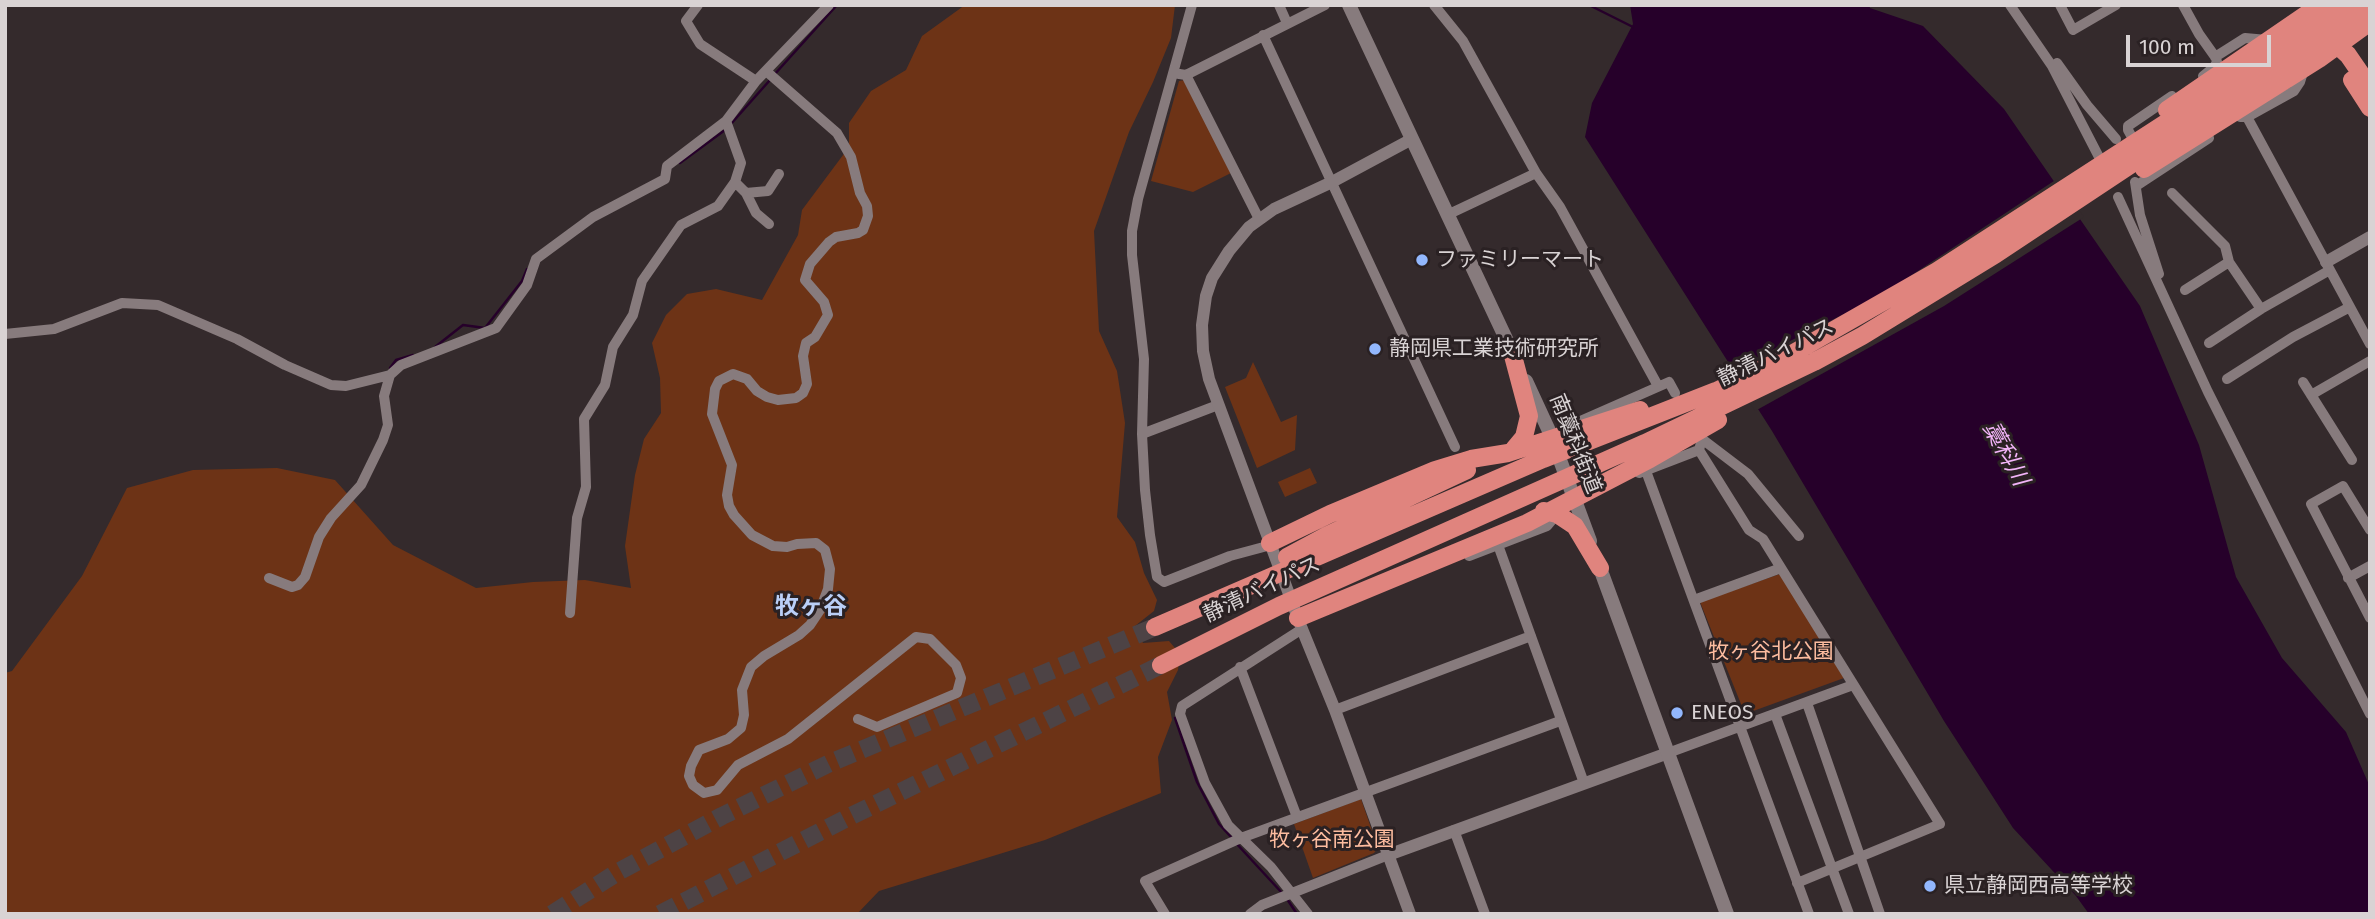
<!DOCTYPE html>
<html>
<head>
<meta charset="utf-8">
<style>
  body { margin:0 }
  #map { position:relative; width:2375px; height:919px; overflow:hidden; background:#342a2c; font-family:"Fira Sans",sans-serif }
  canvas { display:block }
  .frame { position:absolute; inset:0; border:7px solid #d9d3d4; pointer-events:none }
  .scale { position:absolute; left:2126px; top:35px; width:145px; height:32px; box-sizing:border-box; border:4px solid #d9d3d4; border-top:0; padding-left:9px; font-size:21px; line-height:24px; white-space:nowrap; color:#d9d3d4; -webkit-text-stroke:5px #2a2123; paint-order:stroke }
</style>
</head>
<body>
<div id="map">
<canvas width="2375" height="919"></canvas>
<div class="frame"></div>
<div class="scale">100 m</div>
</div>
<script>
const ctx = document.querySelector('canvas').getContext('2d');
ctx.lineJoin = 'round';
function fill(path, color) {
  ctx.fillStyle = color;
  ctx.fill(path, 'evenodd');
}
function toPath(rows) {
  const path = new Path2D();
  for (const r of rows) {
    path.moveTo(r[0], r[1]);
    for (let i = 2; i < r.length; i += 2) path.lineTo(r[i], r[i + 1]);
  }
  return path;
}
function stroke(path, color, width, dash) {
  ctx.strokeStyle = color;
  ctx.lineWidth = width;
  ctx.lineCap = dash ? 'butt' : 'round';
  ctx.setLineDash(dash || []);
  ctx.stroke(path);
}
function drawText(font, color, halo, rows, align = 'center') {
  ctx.font = font + ' "Fira Sans","Noto Sans JP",sans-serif';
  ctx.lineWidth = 6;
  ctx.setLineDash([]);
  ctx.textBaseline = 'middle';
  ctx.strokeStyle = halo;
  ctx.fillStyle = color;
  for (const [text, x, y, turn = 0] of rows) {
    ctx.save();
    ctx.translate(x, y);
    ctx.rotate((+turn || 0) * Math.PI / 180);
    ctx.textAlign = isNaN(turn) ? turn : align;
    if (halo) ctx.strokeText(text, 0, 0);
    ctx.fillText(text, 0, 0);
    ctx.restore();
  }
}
fill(toPath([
  [965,5,1175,5,1171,38,1153,82,1129,132,1094,231,1099,331,1117,371,1125,423,1117,517,1135,542,1144,573,1157,600,1154,611,1135,626,1143,643,1169,641,1180,654,1178,670,1167,692,1172,720,1158,757,1161,793,1045,840,879,891,857,914,5,914,5,673,12,671,82,576,127,488,193,470,277,468,335,480,393,545,476,588,533,582,585,580,631,588,625,546,635,475,644,439,661,413,660,378,652,343,666,315,687,294,716,289,762,300,798,235,802,210,849,147,849,123,871,91,906,70,922,36],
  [1185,80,1231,173,1193,192,1151,181,1179,81],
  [1253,362,1281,422,1297,415,1295,450,1257,468,1225,387,1246,378],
  [1310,468,1317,483,1285,497,1278,482],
  [1780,574,1844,678,1745,714,1700,602],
  [1361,799,1378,848,1374,853,1313,878,1294,824]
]), '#6d3316');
fill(toPath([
  [1630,5,1869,5,1870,8,1923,26,2004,109,2140,306,2199,445,2236,577,2282,658,2346,732,2370,787,2370,914,2089,914,2076,896,2013,828,1944,721,1772,431,1585,137,1592,103,1633,24]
]), '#26002a');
fill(toPath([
  [2057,179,2084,217,1944,306,1755,411,1730,371,1880,296]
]), '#342a2c');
stroke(toPath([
  [1589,5,1633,27],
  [774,75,837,5],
  [730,125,770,80],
  [680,163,725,130],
  [435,347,463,325,485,328,522,281,527,269],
  [390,368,396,360,413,355],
  [1175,718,1197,782,1219,824,1231,837],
  [1235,842,1283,894],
  [1287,899,1297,914]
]), '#26002a', 2.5);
stroke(toPath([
  [552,914,618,872,722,816,830,763,1155,627],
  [660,914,847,818,1161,665]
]), '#4d4345', 18, [18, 9]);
stroke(toPath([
  [698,5,686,21,700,44,756,81],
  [1192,5,1138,199,1132,231,1132,255,1144,359,1142,434,1145,490,1150,535,1157,577,1164,582,1230,556,1271,545],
  [1279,5,1287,23],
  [1434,5,1463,41,1536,173],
  [2010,5,2052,66,2100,159],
  [2060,5,2073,30,2116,5],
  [2183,5,2199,34,2216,58,2217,62,2214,67,2203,76],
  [1263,35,1455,447],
  [2215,57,2245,38,2267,40],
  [2057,63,2087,105,2116,139],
  [766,71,837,133,851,157,860,193,867,206,868,216,863,230,858,233,836,237,829,242,810,264,805,280,824,302,828,315,815,337,806,343,803,356,807,384,803,393,796,398,778,400,767,397,757,391,747,379,733,374,719,381,715,389,712,414,732,465,727,495,729,506,734,515,752,535,773,546,787,547,797,544,816,543,825,550,830,569,828,589,820,610,810,625,799,635,764,656,751,667,742,690,744,715,741,728,728,739,699,750,691,766,689,776,693,785,704,793,717,790,738,765,788,739,916,637,930,639,956,665,961,678,957,693,877,727,858,719],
  [1173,73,1186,75,1259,219],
  [1186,75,1325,5],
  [2240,117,2247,117,2294,91,2300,82,2304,69],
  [2247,117,2370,344],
  [2137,146,2128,130,2128,126,2172,96],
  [735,182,746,193,756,213,769,224],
  [2135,182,2140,215,2159,274],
  [2136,186,2209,138],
  [746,193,768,191,779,174],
  [2172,193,2225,246,2229,262,2261,309],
  [2118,197,2208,392,2370,714],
  [1447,215,1536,173,1560,207,1658,386],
  [2185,290,2229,262],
  [5,334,54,329,122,303,158,305,237,339,285,365,331,385,346,386,390,375,401,365,496,328,527,285,536,259,593,217,665,179,667,166,726,121,756,81,829,5],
  [2209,343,2261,309,2330,270],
  [2227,379,2293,337,2350,307],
  [2303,382,2352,460],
  [2311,395,2370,361],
  [1578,422,1669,382,1675,393],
  [1142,434,1218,405],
  [1646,471,1809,914],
  [1639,473,1699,450],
  [2370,530,2343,486,2311,504,2370,618],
  [1498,545,1584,783],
  [1469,556,1547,526,1557,514],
  [269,578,292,587,298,585,305,577,319,537,331,518,361,485,383,440,388,425,384,396,390,375],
  [2348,578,2370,566],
  [1694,600,1781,568],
  [570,613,577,518,586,487,584,419,605,385,613,347,633,315,642,281,681,225,718,206,735,182,741,163,726,121],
  [1302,629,1182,706,1180,714,1205,783,1228,825,1271,867,1308,914],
  [1240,667,1297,817],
  [1807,703,1880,914],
  [1335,710,1531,636],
  [1775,714,1849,914],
  [1668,753,1853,685],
  [1454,830,1485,914],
  [1797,883,1940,824,1763,539,1749,530,1699,450,1702,439,1748,474,1799,536],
  [1165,914,1145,881,1241,838,1560,721],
  [1250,914,1262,905,1388,855]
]), '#877b7d', 10);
stroke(toPath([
  [2326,262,2370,237],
  [1388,855,1668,753],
  [1410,914,1335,710,1302,629,1209,379,1203,351,1202,325,1206,296,1212,278,1229,251,1249,227,1274,209,1332,182,1412,139]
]), '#877b7d', 12);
stroke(toPath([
  [1349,5,1516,360],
  [1526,381,1550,433,1590,541],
  [1597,560,1727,914]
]), '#877b7d', 14);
stroke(toPath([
  [2331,35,2337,45,2348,55,2370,87],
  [2352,80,2370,108],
  [2167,110,2320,5],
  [2144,169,2319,59,2370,22],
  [1512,352,1529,416,1524,437,1514,449],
  [1544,511,1557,514,1575,526,1600,568],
  [1270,543,1330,514,1435,470,1471,459,1508,453,1640,410],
  [1287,557,1326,536,1467,470],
  [1298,618,1527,523,1650,459,1718,420],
  [1155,627,1543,459,1716,391,1783,359,1937,271,2348,5],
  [1161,665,1279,606,1645,443,1814,362,1862,336,1996,254,2370,6]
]), '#e0847e', 18);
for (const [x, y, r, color] of [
  [1422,260,7,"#92b7fd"],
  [1375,349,7,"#92b7fd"],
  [1677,713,7,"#92b7fd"],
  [1930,886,7,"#92b7fd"]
]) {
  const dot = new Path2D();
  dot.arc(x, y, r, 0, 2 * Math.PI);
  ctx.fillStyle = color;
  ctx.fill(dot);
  stroke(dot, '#2a2123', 2.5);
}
drawText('21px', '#d9d3d4', '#2a2123', [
  ["ファミリーマート",1436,260],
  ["静岡県工業技術研究所",1389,349],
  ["ENEOS",1691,713],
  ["県立静岡西高等学校",1944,886]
], 'left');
drawText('21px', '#d9d3d4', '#2a2123', [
  ["静清バイパス",1776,353,-26],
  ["南藁科街道",1575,444,68],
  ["静清バイパス",1262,590,-25]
]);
drawText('21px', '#fdbc9f', '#2a2123', [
  ["牧ヶ谷北公園",1771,652],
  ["牧ヶ谷南公園",1332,840]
]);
drawText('italic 23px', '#f2b4f8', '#2a2123', [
  ["藁科川",2005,454,61]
]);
drawText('bold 24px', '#bacff7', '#2a2123', [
  ["牧ヶ谷",811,607]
]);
</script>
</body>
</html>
